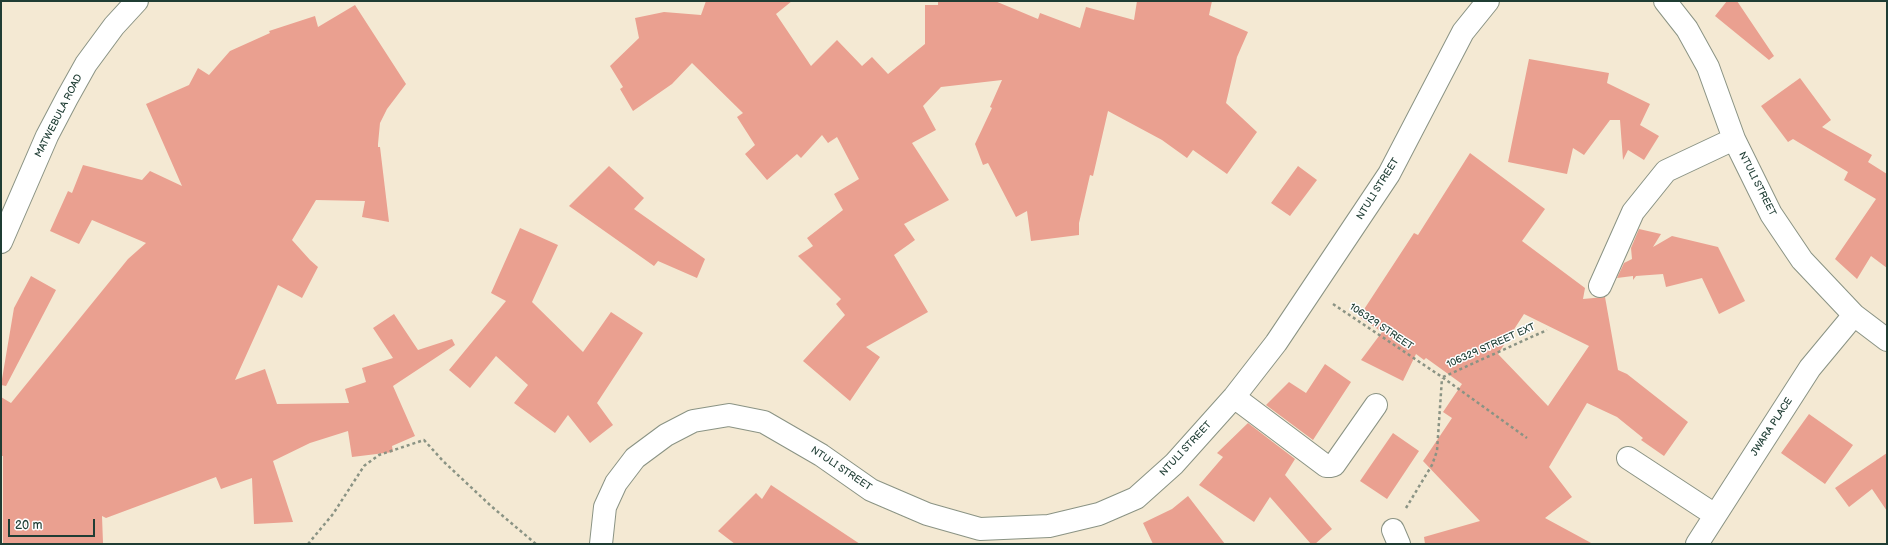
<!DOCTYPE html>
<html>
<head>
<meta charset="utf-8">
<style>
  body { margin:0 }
  #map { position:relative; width:1888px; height:545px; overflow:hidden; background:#f4e9d3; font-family:"Balsamiq Sans",sans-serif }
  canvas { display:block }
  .frame { position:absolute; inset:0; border:2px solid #1f3d34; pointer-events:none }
  .scale { position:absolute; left:8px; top:519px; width:87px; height:18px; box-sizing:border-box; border:2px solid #1f3d34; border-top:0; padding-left:5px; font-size:12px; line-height:14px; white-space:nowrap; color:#1f3d34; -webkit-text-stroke:3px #fff; paint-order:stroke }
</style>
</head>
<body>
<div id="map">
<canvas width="1888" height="545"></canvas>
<div class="frame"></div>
<div class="scale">20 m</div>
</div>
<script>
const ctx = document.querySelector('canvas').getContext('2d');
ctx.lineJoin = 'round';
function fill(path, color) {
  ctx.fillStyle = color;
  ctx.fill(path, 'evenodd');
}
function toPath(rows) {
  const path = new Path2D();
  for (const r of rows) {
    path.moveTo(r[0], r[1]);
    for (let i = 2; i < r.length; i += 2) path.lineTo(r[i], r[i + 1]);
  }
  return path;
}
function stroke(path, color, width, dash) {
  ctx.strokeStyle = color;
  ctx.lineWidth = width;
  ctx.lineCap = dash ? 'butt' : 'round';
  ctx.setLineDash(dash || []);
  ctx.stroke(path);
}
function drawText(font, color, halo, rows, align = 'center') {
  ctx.font = font + ' "Balsamiq Sans",sans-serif';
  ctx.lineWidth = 3;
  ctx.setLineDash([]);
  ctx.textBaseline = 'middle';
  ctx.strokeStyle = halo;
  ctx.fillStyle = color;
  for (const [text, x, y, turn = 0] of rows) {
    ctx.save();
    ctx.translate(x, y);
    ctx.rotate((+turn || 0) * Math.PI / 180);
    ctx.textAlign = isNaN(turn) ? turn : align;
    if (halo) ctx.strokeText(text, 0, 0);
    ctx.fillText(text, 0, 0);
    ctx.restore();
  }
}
fill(toPath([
  [706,1,792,1,776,14,811,66,837,40,862,66,872,57,888,74,925,44,925,5,938,5,938,1,995,1,1038,19,1040,13,1080,28,1086,7,1134,20,1137,1,1212,1,1209,15,1248,32,1237,57,1226,103,1257,132,1227,174,1193,150,1187,158,1162,140,1108,111,1093,176,1090,175,1079,223,1079,235,1031,241,1027,211,1016,217,988,163,983,165,975,144,992,108,990,107,1002,80,941,87,923,106,936,130,912,143,949,200,904,224,915,240,894,255,928,312,866,347,880,357,850,401,803,361,845,315,836,304,841,299,798,256,813,246,807,238,843,210,834,194,859,179,837,137,828,143,822,135,801,158,797,154,767,180,745,154,755,145,737,117,743,113,692,63,672,84,633,111,620,89,623,87,610,66,639,38,635,18,664,12,701,15],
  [1727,1,1737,1,1774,56,1769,60,1715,16],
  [355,5,406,84,387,109,380,123,378,144,378,147,380,147,389,222,362,217,365,201,316,200,292,240,310,260,318,267,302,298,278,285,235,380,265,369,277,404,349,403,345,389,366,382,362,368,393,358,373,328,394,314,418,350,452,339,455,345,393,386,415,436,392,446,393,452,352,457,348,431,310,443,273,461,293,522,254,524,252,478,221,489,216,477,106,518,102,516,103,543,3,544,3,456,1,456,1,397,11,403,128,259,146,243,92,220,79,244,50,231,68,191,72,193,83,165,142,180,150,171,182,186,146,104,189,85,198,68,209,75,230,51,270,33,269,31,315,16,318,27],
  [1529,59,1609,73,1607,83,1650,104,1640,125,1659,136,1644,160,1628,150,1623,160,1620,120,1610,120,1584,155,1573,148,1567,174,1508,162],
  [1800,78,1831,120,1822,127,1872,155,1868,162,1887,174,1887,268,1871,256,1857,279,1835,259,1876,199,1844,180,1848,172,1793,139,1788,142,1761,106],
  [1470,153,1545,209,1522,241,1585,288,1583,299,1605,297,1618,370,1627,374,1688,422,1664,456,1641,440,1643,438,1617,417,1587,403,1549,467,1572,497,1545,518,1593,544,1425,544,1424,537,1480,521,1423,461,1452,418,1443,412,1462,384,1426,358,1424,360,1416,354,1403,381,1361,360,1382,332,1359,317,1414,233,1418,235],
  [1524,314,1589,346,1548,406,1498,354],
  [609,166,644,198,634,209,705,259,697,278,658,261,654,266,569,206],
  [1298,166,1317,180,1290,216,1271,203],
  [520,228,558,245,532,302,583,352,611,312,643,333,597,403,613,425,590,443,568,415,555,433,514,403,528,385,496,356,470,388,449,370,506,301,491,293],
  [1639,229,1661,234,1653,247,1672,236,1718,247,1745,301,1719,314,1702,278,1666,287,1663,274,1636,276,1633,280,1633,276,1617,278,1624,263,1632,259,1631,248],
  [31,276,56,290,6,386,1,385,14,308],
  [1325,364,1351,382,1313,440,1266,405,1289,382,1306,393],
  [1809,414,1853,445,1825,484,1781,453],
  [1248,423,1295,459,1285,475,1332,529,1315,544,1311,544,1270,497,1254,522,1199,485,1223,457,1217,453],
  [1393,433,1419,451,1387,499,1360,481],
  [1887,453,1887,511,1872,489,1849,507,1835,488],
  [771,485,860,544,735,544,718,531,756,493,762,499],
  [1188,496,1225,544,1153,544,1143,523,1172,509]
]), '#eaa090');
const minor = toPath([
  [1665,1,1687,29,1708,67,1734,139,1771,214,1802,260,1854,315,1887,340],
  [1,242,47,136,67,98,86,64,114,26,137,1],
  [1600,286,1633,212,1666,171,1734,139],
  [1234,397,1326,466,1330,466,1334,465,1376,405],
  [1628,458,1715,515],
  [1393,530,1399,544],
  [601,544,605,507,616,483,635,458,666,435,693,421,729,415,764,422,821,455,871,490,927,514,980,529,1049,526,1099,514,1136,498,1174,464,1234,397,1276,343,1389,174,1463,32,1488,1],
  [1697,544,1810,368,1854,315]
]);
stroke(minor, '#8a9384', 24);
stroke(toPath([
  [1333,304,1442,377,1527,438],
  [1443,377,1547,330],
  [1406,508,1432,465,1437,451,1442,378],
  [308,544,333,514,364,466,379,455,424,440,443,461,491,506,536,544]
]), '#8a9384', 2.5, [3, 3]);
stroke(minor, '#fff', 22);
drawText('10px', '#1f3d34', '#fff', [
  ["MATWEBULA ROAD",59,116,-63],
  ["NTULI STREET",1757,184,63],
  ["NTULI STREET",1378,189,-58],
  ["106329 STREET",1381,327,34],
  ["106329 STREET EXT",1491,346,-24],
  ["JWARA PLACE",1772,427,-57],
  ["NTULI STREET",1186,449,-47],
  ["NTULI STREET",841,469,34]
]);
</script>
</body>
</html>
